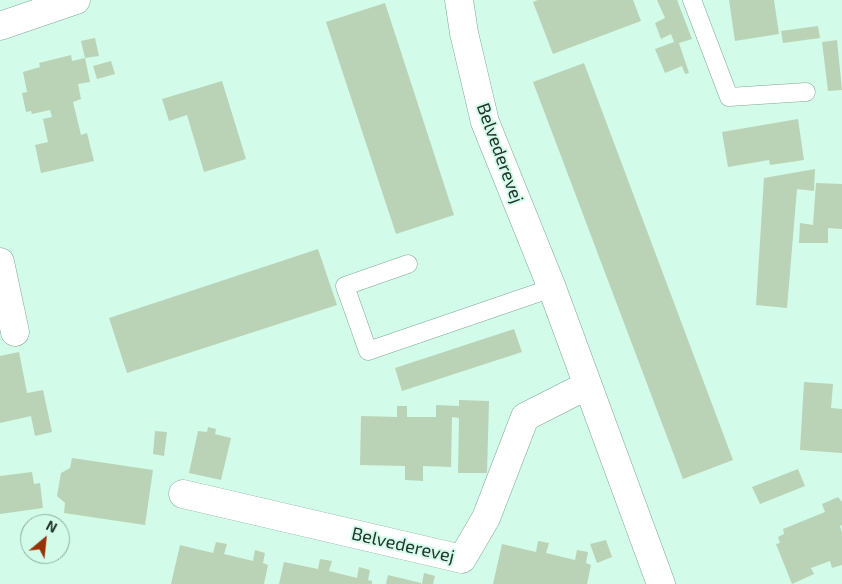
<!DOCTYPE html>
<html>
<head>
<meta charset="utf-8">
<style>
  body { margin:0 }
  #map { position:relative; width:842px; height:584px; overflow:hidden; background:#d2fbe9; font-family:"Exo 2",sans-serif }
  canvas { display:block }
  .north { position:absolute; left:20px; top:514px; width:50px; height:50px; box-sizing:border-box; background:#d2fbe9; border:1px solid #8dac9e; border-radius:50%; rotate:28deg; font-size:14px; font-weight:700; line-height:20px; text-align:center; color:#25352e }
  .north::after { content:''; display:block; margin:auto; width:18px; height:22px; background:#983206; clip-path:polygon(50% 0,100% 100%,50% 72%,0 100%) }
</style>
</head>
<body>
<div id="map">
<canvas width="842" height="584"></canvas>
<div class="north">N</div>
</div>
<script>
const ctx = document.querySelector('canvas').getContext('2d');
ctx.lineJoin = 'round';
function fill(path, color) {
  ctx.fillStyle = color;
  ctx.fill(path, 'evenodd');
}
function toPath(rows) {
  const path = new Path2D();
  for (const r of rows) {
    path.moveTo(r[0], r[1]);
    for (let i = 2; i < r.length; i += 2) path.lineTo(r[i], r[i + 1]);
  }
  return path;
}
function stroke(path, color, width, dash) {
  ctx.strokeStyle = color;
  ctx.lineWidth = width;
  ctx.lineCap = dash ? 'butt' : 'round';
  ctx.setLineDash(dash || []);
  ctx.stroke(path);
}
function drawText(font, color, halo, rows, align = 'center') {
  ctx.font = font + ' "Exo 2",sans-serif';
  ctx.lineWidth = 4;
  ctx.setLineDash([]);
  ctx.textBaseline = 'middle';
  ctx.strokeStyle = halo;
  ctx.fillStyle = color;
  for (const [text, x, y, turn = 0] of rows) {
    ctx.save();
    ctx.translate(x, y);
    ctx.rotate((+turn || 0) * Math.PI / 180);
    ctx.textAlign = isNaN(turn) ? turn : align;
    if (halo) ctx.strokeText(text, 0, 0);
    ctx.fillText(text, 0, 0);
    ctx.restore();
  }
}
fill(toPath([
  [538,0,633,0,641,21,553,54,533,2],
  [657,0,677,0,692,39,679,43,689,73,685,74,682,66,665,73,655,49,674,42,671,34,661,39,655,23,665,18],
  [729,0,774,0,779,34,735,41],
  [385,3,454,215,396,234,326,22],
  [818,26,820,38,783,43,781,31],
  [95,38,99,56,85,58,81,41],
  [837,40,842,90,828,91,822,42],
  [71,55,72,61,85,58,90,82,78,84,81,99,73,102,81,135,87,133,94,161,41,173,35,145,48,142,43,119,52,117,50,110,32,114,31,111,26,112,22,93,27,92,23,72,40,67,39,63],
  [111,61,115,74,97,79,93,66],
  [584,63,733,460,683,479,533,82],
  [222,81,246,159,204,172,187,115,169,121,162,99],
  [798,119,804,160,770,165,769,160,728,167,722,132],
  [815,169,814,191,797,189,787,308,756,305,764,178],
  [816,183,842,184,842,229,828,228,828,243,799,243,800,223,813,225],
  [318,249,337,305,127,373,109,318],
  [514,329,522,352,402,391,395,368],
  [19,352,27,393,43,390,52,432,35,436,31,416,0,423,0,356],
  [804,382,833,384,831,408,842,409,842,453,800,450],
  [459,400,489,401,487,473,458,473,459,418,452,417,451,467,423,466,423,481,405,480,405,466,360,465,361,416,397,417,397,406,407,406,407,417,436,417,436,405,459,406],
  [208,427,216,429,215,434,231,438,221,480,189,473,198,431,207,432],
  [155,431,167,432,164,456,153,454],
  [72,458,153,470,145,525,64,513,65,503,57,496,61,473,70,468],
  [798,469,805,486,760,504,752,487],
  [32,472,34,484,40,483,43,508,0,514,0,476],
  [838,497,842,502,842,525,840,526,842,533,842,565,832,568,830,561,811,568,814,574,792,584,776,544,780,543,778,537,784,534,783,529,825,512,822,504],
  [606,540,612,557,597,563,590,544],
  [538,541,549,543,546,553,575,560,577,550,588,552,586,563,591,565,587,584,493,584,502,544,536,552],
  [216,542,227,544,224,554,253,561,255,550,265,553,263,563,268,565,264,584,171,584,180,545,213,553],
  [320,559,332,561,329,571,357,578,359,567,370,570,368,580,372,581,372,584,279,584,284,562,318,569],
  [424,573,435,576,433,584,422,584],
  [388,575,421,583,421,584,386,584]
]), '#bad3b6');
const lane = toPath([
  [692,0,729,97,806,92],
  [408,264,345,286,368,351,552,288]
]);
const street = toPath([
  [459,0,464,33,485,122,552,288,661,584],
  [0,262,15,332],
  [183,494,462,559,486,518,525,417,588,385]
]);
const secondary = toPath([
  [0,26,76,0]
]);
stroke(lane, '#80a696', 19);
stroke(street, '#80a696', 29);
stroke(secondary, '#80a696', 29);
stroke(lane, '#fff', 18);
stroke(street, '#fff', 28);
stroke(secondary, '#fff', 28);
drawText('18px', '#25352e', '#d2fbe9', [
  ["Belvederevej",500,153,70],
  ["Belvederevej",403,545,13]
]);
</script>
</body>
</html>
